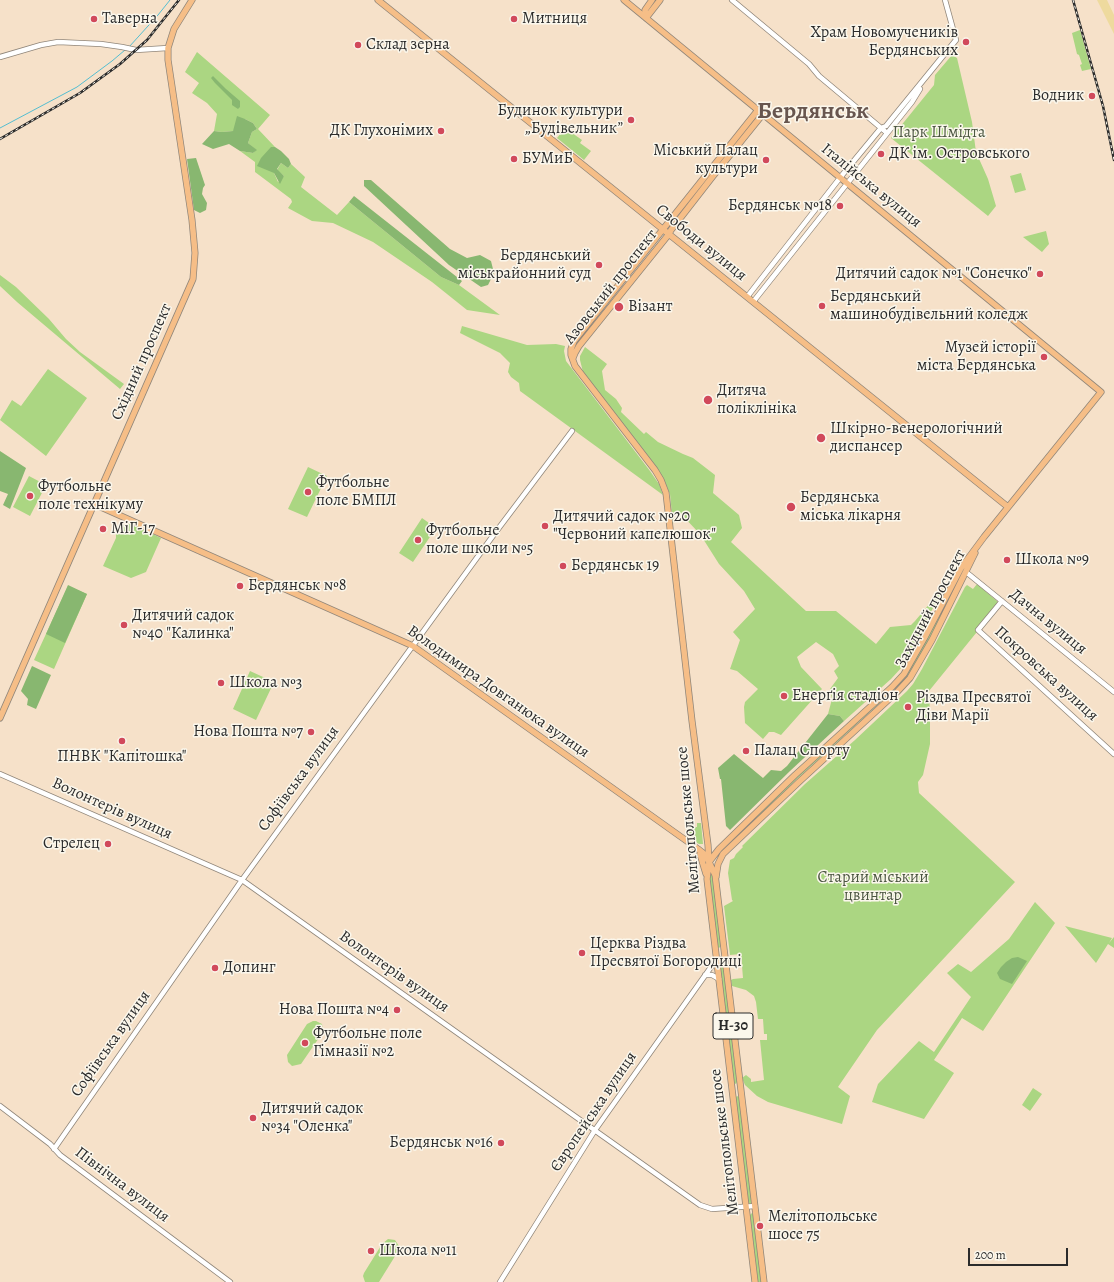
<!DOCTYPE html>
<html>
<head>
<meta charset="utf-8">
<style>
  body { margin:0 }
  #map { position:relative; width:1114px; height:1282px; overflow:hidden; background:#f6e1c9; font-family:Alegreya,serif }
  canvas { display:block }
  .scale { position:absolute; left:968px; top:1248px; width:100px; height:18px; box-sizing:border-box; border:2px solid #2b2b2b; border-top:0; padding-left:5px; font-size:12px; line-height:14px; white-space:nowrap; color:#2b2b2b; -webkit-text-stroke:3px #fbf7ec; paint-order:stroke }
</style>
</head>
<body>
<div id="map">
<canvas width="1114" height="1282"></canvas>
<div class="scale">200 m</div>
</div>
<script>
const ctx = document.querySelector('canvas').getContext('2d');
ctx.lineJoin = 'round';
function fill(path, color) {
  ctx.fillStyle = color;
  ctx.fill(path, 'evenodd');
}
function toPath(rows) {
  const path = new Path2D();
  for (const r of rows) {
    path.moveTo(r[0], r[1]);
    for (let i = 2; i < r.length; i += 2) path.lineTo(r[i], r[i + 1]);
  }
  return path;
}
function stroke(path, color, width, dash) {
  ctx.strokeStyle = color;
  ctx.lineWidth = width;
  ctx.lineCap = dash ? 'butt' : 'round';
  ctx.setLineDash(dash || []);
  ctx.stroke(path);
}
function drawText(font, color, halo, rows, align = 'center') {
  ctx.font = font + ' Alegreya,serif';
  ctx.lineWidth = 3;
  ctx.setLineDash([]);
  ctx.textBaseline = 'middle';
  ctx.strokeStyle = halo;
  ctx.fillStyle = color;
  for (const [text, x, y, turn = 0] of rows) {
    ctx.save();
    ctx.translate(x, y);
    ctx.rotate((+turn || 0) * Math.PI / 180);
    ctx.textAlign = isNaN(turn) ? turn : align;
    if (halo) ctx.strokeText(text, 0, 0);
    ctx.fillText(text, 0, 0);
    ctx.restore();
  }
}
fill(toPath([
  [1080,30,1091,69,1082,71,1080,65,1082,64,1079,55,1077,54,1072,33],
  [197,52,270,115,258,129,275,147,271,147,274,173,278,182,284,176,277,170,281,163,288,168,291,164,305,177,301,187,337,215,349,202,441,277,459,285,500,315,467,310,432,282,373,242,333,223,312,221,288,208,292,202,291,199,255,172,255,162,240,151,253,153,256,150,248,143,252,132,257,129,253,123,245,119,233,131,222,132,214,131,217,114,207,103,192,93,199,83,185,72],
  [952,55,957,58,972,122,976,152,988,179,996,206,988,216,891,138,934,85,935,75],
  [565,128,582,140,580,143,591,151,584,160,557,138],
  [1021,173,1026,190,1015,193,1010,176],
  [1046,231,1049,244,1042,252,1023,237],
  [0,275,16,287,49,319,66,339,80,352,124,384,120,389,17,302,0,286],
  [462,326,527,345,556,344,565,346,564,351,566,361,650,471,659,484,663,495,520,391,519,383,511,377,508,372,510,363,500,353,460,333],
  [585,347,607,364,602,371,605,390,616,399,622,408,621,412,644,434,646,432,658,442,683,454,693,458,715,475,713,493,739,515,742,528,731,542,806,611,836,611,876,644,890,627,911,625,915,621,942,589,943,589,902,667,891,679,844,721,840,716,828,714,832,699,830,689,838,678,834,671,839,666,833,654,816,642,797,657,801,667,822,689,781,735,774,732,769,732,763,739,745,723,744,707,745,702,758,689,737,671,730,669,740,640,733,632,755,609,744,591,719,564,700,534,679,512,674,513,673,525,670,494,663,478,583,372,580,360,580,356],
  [48,369,87,398,46,456,0,420,12,400,21,406],
  [308,467,327,476,307,517,288,509],
  [29,476,46,485,30,516,13,507],
  [422,518,436,528,413,562,399,553],
  [129,523,161,538,146,572,131,578,103,566,116,538,116,534,121,524,127,526],
  [958,578,960,579,929,639,908,677,798,778,723,851,722,850,797,776,893,689,906,675],
  [977,584,998,602,998,606,929,691,930,715,930,744,923,775,918,782,919,793,1015,882,877,1030,838,1087,850,1096,842,1124,768,1102,757,1096,745,1085,742,1078,746,1075,751,1079,751,1082,764,1080,760,1040,767,1040,767,1034,764,1034,763,1019,758,1019,756,1002,754,996,746,990,732,986,731,980,733,979,743,978,741,954,730,955,724,906,733,901,732,900,728,873,730,860,734,858,736,854,743,847,742,846,805,784,855,740,907,691,913,684,922,669,965,587,967,585,973,589],
  [68,586,87,594,54,669,34,660],
  [250,671,274,682,256,720,233,709],
  [697,823,701,823,703,844,699,844,687,836,686,828,697,827],
  [710,873,713,874,721,946,719,948,717,947,709,874],
  [1035,902,1055,923,983,1031,962,1018,934,1060,954,1073,924,1119,872,1102,878,1084,919,1041,934,1052,971,997,947,973,958,964,971,972,1009,939],
  [1065,926,1112,938,1109,943,1114,937,1114,948,1108,944,1096,963],
  [721,962,723,963,737,1082,736,1084,734,1083,719,964],
  [313,1021,316,1021,322,1024,323,1032,301,1064,292,1066,288,1062,287,1055,307,1024],
  [1033,1088,1042,1094,1030,1111,1022,1105],
  [737,1096,739,1097,752,1203,750,1204,748,1202,735,1098],
  [752,1213,754,1214,762,1282,758,1282,750,1215],
  [388,1239,395,1240,399,1246,397,1253,379,1282,365,1282,363,1276,364,1273,382,1244]
]), '#abd682');
fill(toPath([
  [213,76,226,89,240,101,240,107,238,109,232,105,232,100,215,83,211,78],
  [237,116,245,119,253,123,257,129,252,132,248,143,257,150,253,153,240,151,229,144,213,149,202,144,214,131,222,132,233,131],
  [271,147,275,147,281,151,289,159,291,164,288,168,281,163,277,169,284,176,280,184,274,173,257,166,261,158],
  [196,158,205,185,203,188,202,194,207,203,206,210,200,213,194,210,187,159],
  [364,180,371,180,450,249,467,258,480,255,491,261,494,273,488,285,481,287,449,265,364,186],
  [354,196,462,281,459,285,441,277,349,202],
  [0,451,26,468,10,509,3,505,8,494,0,491],
  [68,585,87,594,65,643,46,634],
  [32,666,51,675,36,709,27,705,28,699,21,691],
  [828,714,840,716,844,721,790,771,730,830,726,826,721,779,720,779,718,768,734,754,763,778,771,770,781,771,787,766],
  [1018,957,1027,961,1012,984,1000,979,997,973,1001,967,1006,962,1012,958]
]), '#88b770');
fill(toPath([
  [1097,0,1107,0,1114,15,1114,34]
]), '#eeda9e');
stroke(toPath([
  [129,47,158,15,170,0],
  [0,128,77,87,112,61,125,50]
]), '#54bdd0', 1);
const minor = toPath([
  [732,0,809,64,819,76,887,133],
  [0,57,41,45,58,42,101,44,122,47,136,50,168,48],
  [747,297,843,174,881,128,886,126,956,40,945,0],
  [753,302,912,102,920,89],
  [966,572,1114,692],
  [1002,601,978,630,1114,754],
  [0,774,242,880,700,1205,712,1209,755,1206],
  [705,975,712,975,719,979],
  [0,1106,50,1144,60,1155,230,1282],
  [54,1149,242,880,495,533,572,431],
  [500,1282,595,1130,716,960,725,959]
]);
const major = toPath([
  [378,0,1008,507],
  [624,0,1101,392,984,537,961,568,925,637,904,674,892,687,795,775,719,849,709,862],
  [646,18,660,0],
  [646,18,645,10,652,0],
  [573,358,575,353,579,346,669,234,671,230,713,176,763,114],
  [94,504,413,646,698,849,703,853,709,862,716,877],
  [0,718,193,279,195,253,192,220,168,60,168,48,174,29,192,0],
  [700,854,706,874],
  [715,874,764,1282],
  [716,877,718,864,723,854,801,780,897,692,910,678,932,640,975,553],
  [755,1282,707,879,709,862,708,845,692,721,666,493,661,480,655,470,575,366,571,355,571,349,574,341,758,110]
]);
stroke(minor, '#90867a', 6);
stroke(major, '#90867a', 7);
stroke(minor, '#fff', 4.5);
stroke(major, '#f6be87', 5.5);
const rail = toPath([
  [1073,0,1103,106,1114,160],
  [0,139,80,93,120,64,147,40,179,0]
]);
stroke(rail, '#2b2b2b', 2.5);
stroke(rail, '#fbf7ec', 1, [3]);
for (const [x, y, r, color] of [
  [94,19,4,"#d1495b"],
  [514,19,4,"#d1495b"],
  [966,42,4,"#d1495b"],
  [358,45,4,"#d1495b"],
  [1092,96,4,"#d1495b"],
  [631,120,4,"#d1495b"],
  [441,131,4,"#d1495b"],
  [881,154,4,"#d1495b"],
  [514,159,4,"#d1495b"],
  [766,160,4,"#d1495b"],
  [840,206,4,"#d1495b"],
  [599,265,4,"#d1495b"],
  [1040,274,4,"#d1495b"],
  [822,306,4,"#d1495b"],
  [619,307,5,"#d1495b"],
  [1044,357,4,"#d1495b"],
  [708,400,5,"#d1495b"],
  [821,438,5,"#d1495b"],
  [308,492,4,"#d1495b"],
  [30,496,4,"#d1495b"],
  [791,507,5,"#d1495b"],
  [545,526,4,"#d1495b"],
  [103,529,4,"#d1495b"],
  [418,540,4,"#d1495b"],
  [1007,560,4,"#d1495b"],
  [563,566,4,"#d1495b"],
  [240,586,4,"#d1495b"],
  [124,625,4,"#d1495b"],
  [221,683,4,"#d1495b"],
  [784,696,4,"#d1495b"],
  [908,707,4,"#d1495b"],
  [311,732,4,"#d1495b"],
  [122,741,4,"#d1495b"],
  [746,751,4,"#d1495b"],
  [108,844,4,"#d1495b"],
  [582,953,4,"#d1495b"],
  [215,968,4,"#d1495b"],
  [397,1010,4,"#d1495b"],
  [305,1043,4,"#d1495b"],
  [253,1118,4,"#d1495b"],
  [501,1143,4,"#d1495b"],
  [760,1226,4,"#d1495b"],
  [371,1251,4,"#d1495b"]
]) {
  const dot = new Path2D();
  dot.arc(x, y, r, 0, 2 * Math.PI);
  ctx.fillStyle = color;
  ctx.fill(dot);
  stroke(dot, '#fbf7ec', 1.5);
}
for (const [x, y, w] of [
  [733,1026,40]
]) {
  const box = new Path2D();
  box.roundRect(x - w / 2, y - 13, w, 26, 3);
  ctx.fillStyle = '#fbf7ec';
  ctx.fill(box);
  stroke(box, '#2b2b2b', 1);
}
drawText('bold 15px', '#2b2b2b', null, [
  ["Н-30",733,1026]
]);
drawText('16px', '#2b2b2b', '#fbf7ec', [
  ["Таверна",102,19],
  ["Митниця",522,19],
  ["Храм Новомучеників",958,33,"right"],
  ["Бердянських",958,51,"right"],
  ["Склад зерна",366,45],
  ["Водник",1084,96,"right"],
  ["Будинок культури",623,111,"right"],
  ["„Будівельник”",623,129,"right"],
  ["ДК Глухонімих",433,131,"right"],
  ["Міський Палац",758,151,"right"],
  ["культури",758,169,"right"],
  ["ДК ім. Островського",889,154],
  ["БУМиБ",522,159],
  ["Бердянськ №18",832,206,"right"],
  ["Бердянський",591,256,"right"],
  ["міськрайонний суд",591,274,"right"],
  ["Дитячий садок №1 \"Сонечко\"",1032,274,"right"],
  ["Бердянський",830,297],
  ["машинобудівельний коледж",830,315],
  ["Візант",628,307],
  ["Музей історії",1036,348,"right"],
  ["міста Бердянська",1036,366,"right"],
  ["Дитяча",717,391],
  ["поліклініка",717,409],
  ["Шкірно-венерологічний",830,429],
  ["диспансер",830,447],
  ["Футбольне",316,483],
  ["поле БМПЛ",316,501],
  ["Футбольне",38,487],
  ["поле технікуму",38,505],
  ["Бердянська",800,498],
  ["міська лікарня",800,516],
  ["Дитячий садок №20",553,517],
  ["\"Червоний капелюшок\"",553,535],
  ["МіГ-17",111,529],
  ["Футбольне",426,531],
  ["поле школи №5",426,549],
  ["Школа №9",1015,560],
  ["Бердянськ 19",571,566],
  ["Бердянськ №8",248,586],
  ["Дитячий садок",132,616],
  ["№40 \"Калинка\"",132,634],
  ["Школа №3",229,683],
  ["Енерґія стадіон",792,696],
  ["Різдва Пресвятої",916,698],
  ["Діви Марії",916,716],
  ["Нова Пошта №7",303,732,"right"],
  ["Палац Спорту",754,751],
  ["ПНВК \"Капітошка\"",122,757,"center"],
  ["Стрелец",100,844,"right"],
  ["Церква Різдва",590,944],
  ["Пресвятої Богородиці",590,962],
  ["Допинг",223,968],
  ["Нова Пошта №4",389,1010,"right"],
  ["Футбольне поле",313,1034],
  ["Гімназії №2",313,1052],
  ["Дитячий садок",261,1109],
  ["№34 \"Оленка\"",261,1127],
  ["Бердянськ №16",493,1143,"right"],
  ["Мелітопольське",768,1217],
  ["шосе 75",768,1235],
  ["Школа №11",379,1251]
], 'left');
drawText('16px', '#4b5641', '#fbf7ec', [
  ["Парк Шмідта",939,133],
  ["Старий міський",873,878],
  ["цвинтар",873,896]
]);
drawText('16px', '#2b2b2b', '#fbf7ec', [
  ["Італійська вулиця",871,186,39],
  ["Свободи вулиця",701,243,39],
  ["Азовський проспект",611,287,-52],
  ["Східний проспект",142,362,-66],
  ["Західний проспект",931,609,-62],
  ["Дачна вулиця",1048,622,39],
  ["Покровська вулиця",1046,674,42],
  ["Володимира Довганюка вулиця",498,692,35],
  ["Софіївська вулиця",299,779,-54],
  ["Волонтерів вулиця",112,809,24],
  ["Мелітопольське шосе",689,820,-95],
  ["Волонтерів вулиця",394,972,35],
  ["Софіївська вулиця",111,1044,-55],
  ["Європейська вулиця",594,1112,-56],
  ["Мелітопольське шосе",725,1142,-97],
  ["Північна вулиця",122,1185,37]
]);
drawText('bold 24px', '#68564f', '#fbf7ec', [
  ["Бердянськ",813,112]
]);
</script>
</body>
</html>
